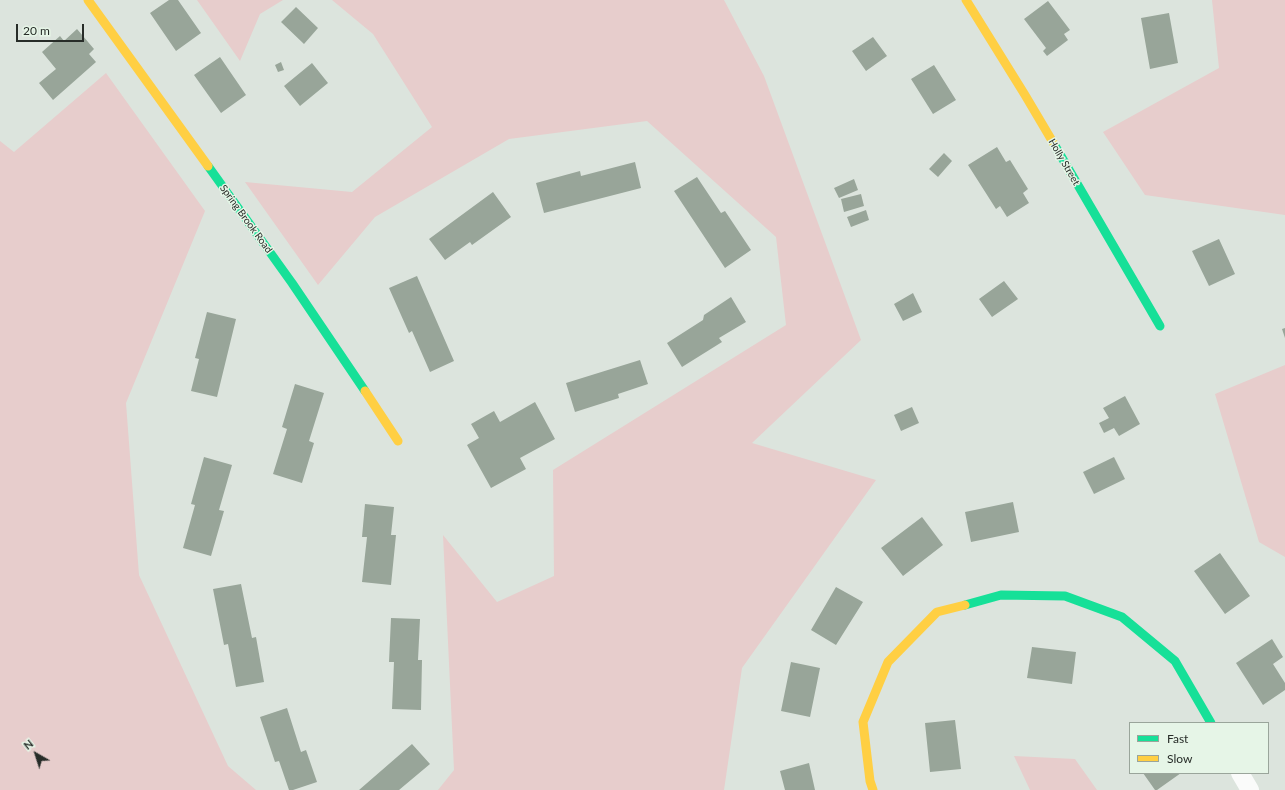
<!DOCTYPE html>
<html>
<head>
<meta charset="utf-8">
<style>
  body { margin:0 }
  #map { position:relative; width:1285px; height:790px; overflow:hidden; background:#dce4dd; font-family:Lato,sans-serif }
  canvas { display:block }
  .legend { position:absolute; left:1129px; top:722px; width:140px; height:52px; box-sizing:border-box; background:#e6f5e7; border:1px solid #9aa59b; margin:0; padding:5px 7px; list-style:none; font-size:12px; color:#272c28 }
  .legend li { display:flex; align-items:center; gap:8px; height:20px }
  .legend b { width:20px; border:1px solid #9aa59b }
  .north { position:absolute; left:16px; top:734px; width:40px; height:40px; -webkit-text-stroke:3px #e6f5e7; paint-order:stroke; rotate:321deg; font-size:11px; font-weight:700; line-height:16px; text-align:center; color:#272c28 }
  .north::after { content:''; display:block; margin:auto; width:14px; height:18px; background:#272c28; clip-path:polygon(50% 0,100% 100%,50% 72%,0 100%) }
  .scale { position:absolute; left:16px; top:24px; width:68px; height:18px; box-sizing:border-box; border:2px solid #272c28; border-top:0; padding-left:5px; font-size:12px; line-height:14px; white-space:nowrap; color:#272c28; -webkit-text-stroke:3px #e6f5e7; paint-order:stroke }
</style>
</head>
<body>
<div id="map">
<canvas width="1285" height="790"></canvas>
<ul class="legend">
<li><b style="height:5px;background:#16e098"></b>Fast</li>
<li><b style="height:5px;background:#ffcf43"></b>Slow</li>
</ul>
<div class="north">N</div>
<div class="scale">20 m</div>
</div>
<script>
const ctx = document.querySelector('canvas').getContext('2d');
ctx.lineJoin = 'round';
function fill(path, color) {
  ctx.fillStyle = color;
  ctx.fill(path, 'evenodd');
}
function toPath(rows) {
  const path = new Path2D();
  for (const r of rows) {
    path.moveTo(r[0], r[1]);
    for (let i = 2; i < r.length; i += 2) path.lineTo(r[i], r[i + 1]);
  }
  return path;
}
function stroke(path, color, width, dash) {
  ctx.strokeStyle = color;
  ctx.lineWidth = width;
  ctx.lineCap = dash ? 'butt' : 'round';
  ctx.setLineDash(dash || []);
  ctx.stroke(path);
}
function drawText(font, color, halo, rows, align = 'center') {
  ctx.font = font + ' Lato,sans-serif';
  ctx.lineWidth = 3;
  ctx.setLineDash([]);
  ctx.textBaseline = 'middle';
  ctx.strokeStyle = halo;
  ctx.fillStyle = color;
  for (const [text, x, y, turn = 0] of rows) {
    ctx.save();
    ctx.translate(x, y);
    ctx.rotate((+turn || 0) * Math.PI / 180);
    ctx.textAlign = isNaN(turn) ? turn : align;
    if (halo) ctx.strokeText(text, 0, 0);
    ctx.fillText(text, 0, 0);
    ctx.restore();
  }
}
fill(toPath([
  [197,0,283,0,260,14,240,61],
  [332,0,724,0,764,76,861,340,752,443,876,480,742,668,724,790,438,790,454,770,443,535,497,602,554,576,553,470,786,325,776,237,647,121,509,139,375,217,318,285,245,182,352,192,432,127,373,34],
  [1212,0,1285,0,1285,215,1145,195,1103,132,1219,68],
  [106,73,205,211,126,403,139,575,228,766,256,790,0,790,0,141,14,152],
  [1285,365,1285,557,1259,542,1215,394],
  [1014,756,1075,759,1097,790,1030,790]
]), '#e7cdcc');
fill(toPath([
  [169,0,178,0,201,33,176,51,150,13],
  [1048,1,1070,30,1064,34,1068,40,1047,56,1043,51,1046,48,1024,19],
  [296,7,318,28,304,44,281,22],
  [1169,13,1178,63,1150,69,1141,18],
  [77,29,94,49,89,54,96,62,53,100,39,83,56,69,42,52,60,36,64,41],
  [873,37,887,56,866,71,852,51],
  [220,57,246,95,221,113,194,75],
  [281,62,284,70,278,72,275,65],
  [312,63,328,83,300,106,284,86],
  [934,65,956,100,933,114,911,79],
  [997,147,1006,162,1010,160,1028,189,1023,193,1029,203,1007,217,1000,206,996,209,968,165],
  [944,153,952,161,938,177,929,169],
  [635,162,641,188,544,213,536,183,580,171,581,176],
  [697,177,721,213,725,211,751,250,725,268,674,191],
  [854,179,858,190,839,198,834,188],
  [493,192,511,217,472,245,470,242,445,260,429,239],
  [861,194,864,206,844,212,841,199],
  [866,210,869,220,851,227,847,217],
  [1219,239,1235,274,1209,286,1192,251],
  [417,276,454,361,430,372,412,331,409,333,389,288],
  [1004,281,1018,299,992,317,979,299],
  [913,293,922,312,903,321,894,304],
  [731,297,746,322,719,338,722,342,682,367,667,343,703,320,704,315],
  [207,312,236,319,217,397,191,391,199,359,195,358],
  [1285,328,1285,338,1282,329],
  [640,360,648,384,618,394,619,398,575,412,566,383],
  [295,384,324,393,309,441,314,443,302,483,273,474,287,429,282,427],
  [1125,396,1140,424,1119,436,1114,428,1104,433,1099,423,1109,418,1103,408],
  [535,402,555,439,520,458,526,469,491,488,467,445,479,438,471,424,494,411,500,422],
  [912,407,919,423,901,431,894,415],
  [204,457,232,465,219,510,224,511,211,556,183,548,195,505,191,504],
  [1114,457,1125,479,1094,494,1083,472],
  [1013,502,1019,532,971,542,965,512],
  [365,504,394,507,391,535,396,535,391,585,362,582,367,537,362,537],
  [922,517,943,545,903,576,881,548],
  [1220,553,1250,596,1225,614,1194,571],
  [241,584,252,638,256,637,264,682,236,687,228,644,224,645,213,589],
  [836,587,863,602,836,645,811,630],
  [391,618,420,619,418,660,422,660,421,710,392,709,394,662,389,662],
  [1272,639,1283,657,1273,664,1285,683,1285,690,1263,705,1236,663],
  [1032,647,1076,652,1072,684,1027,678],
  [791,662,820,668,810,717,781,711],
  [287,708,301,752,306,750,317,782,293,790,289,790,279,761,275,762,260,717],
  [955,720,961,769,930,772,925,723],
  [412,744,430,764,399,790,359,790],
  [809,763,815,790,785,790,780,771],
  [1143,773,1181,773,1157,790,1155,790]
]), '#98a599');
stroke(toPath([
  [1240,773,1250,790]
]), '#fafbfa', 18);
stroke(toPath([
  [1054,144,1160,326],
  [208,166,292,283,365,391],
  [965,605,1001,595,1065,596,1122,617,1175,661,1211,723]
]), '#16e098', 9);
stroke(toPath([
  [88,0,208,166],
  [966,0,1025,95,1054,144],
  [365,391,398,441],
  [873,790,870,781,863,722,888,662,937,612,965,605]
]), '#ffcf43', 9);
drawText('10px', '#272c28', '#e6f5e7', [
  ["Holly Street",1064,162,60],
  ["Spring Brook Road",246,219,54]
]);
</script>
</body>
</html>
